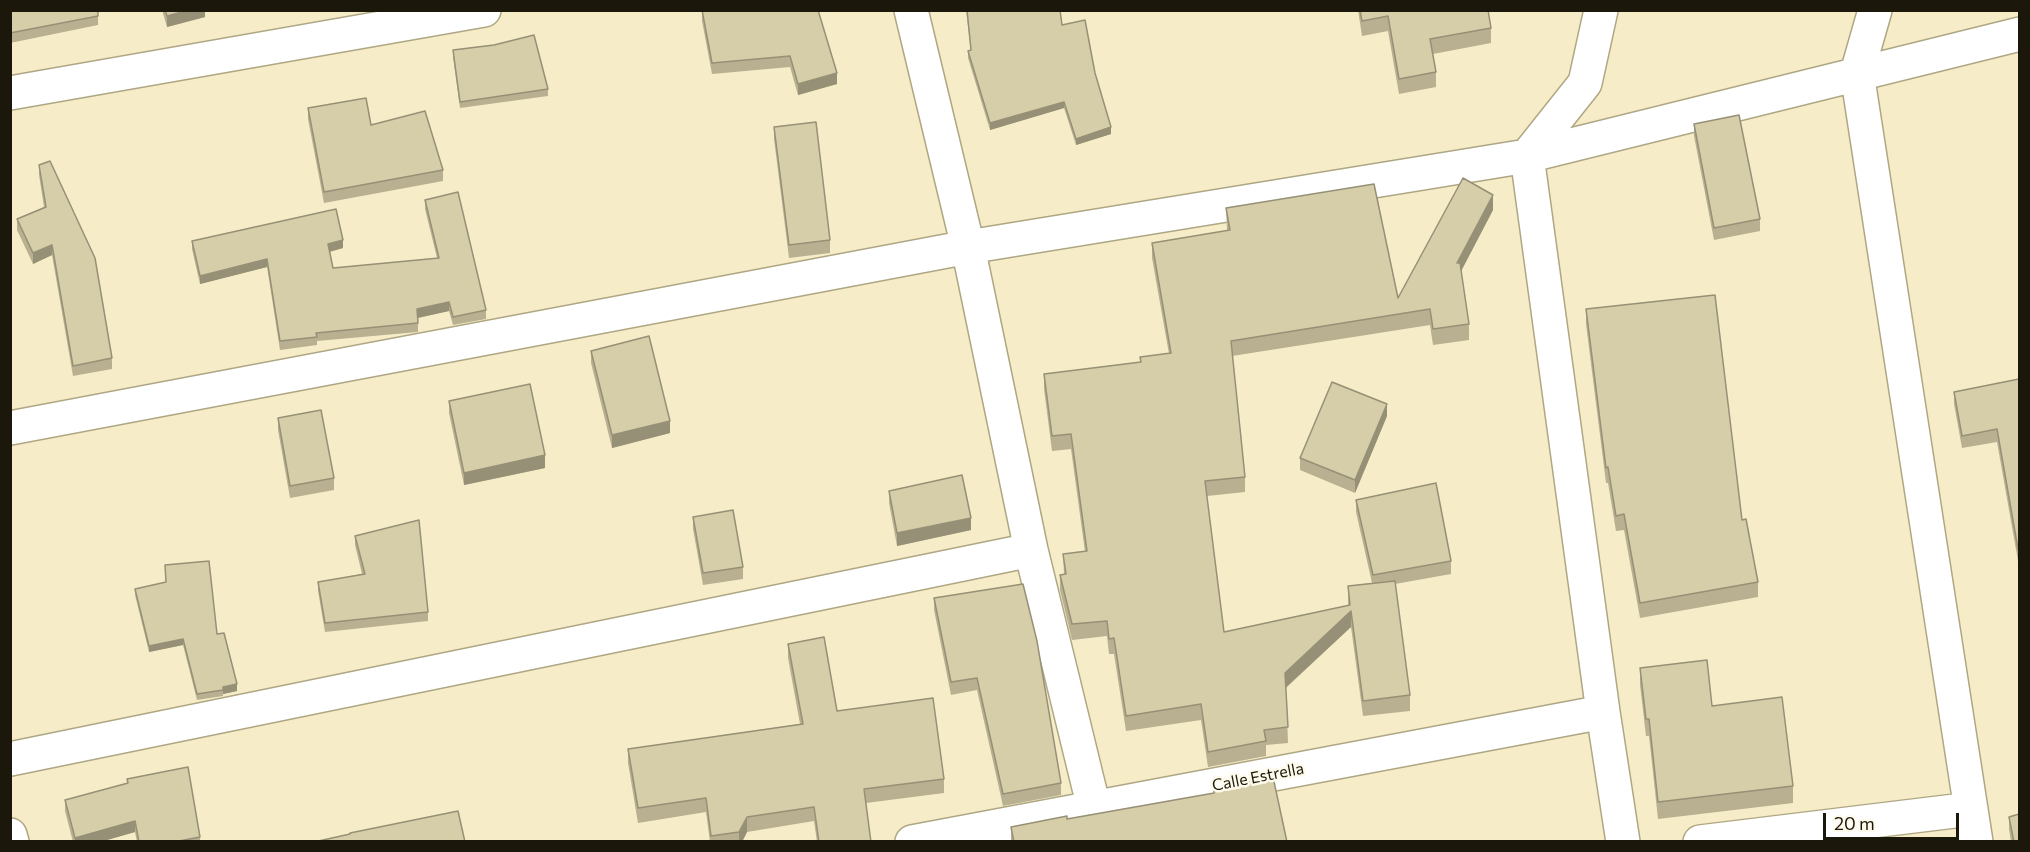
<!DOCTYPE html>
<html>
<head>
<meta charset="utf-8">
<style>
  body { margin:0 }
  #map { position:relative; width:2030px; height:852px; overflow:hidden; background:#f6edc8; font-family:Commissioner,sans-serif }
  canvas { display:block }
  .frame { position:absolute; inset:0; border:12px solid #1b170a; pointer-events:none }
  .scale { position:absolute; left:1823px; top:813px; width:136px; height:27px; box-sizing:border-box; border:3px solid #1b170a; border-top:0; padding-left:8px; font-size:18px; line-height:21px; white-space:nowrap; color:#1b170a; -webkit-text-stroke:4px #fefaec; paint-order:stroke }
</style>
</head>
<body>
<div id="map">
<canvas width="2030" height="852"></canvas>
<div class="frame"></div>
<div class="scale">20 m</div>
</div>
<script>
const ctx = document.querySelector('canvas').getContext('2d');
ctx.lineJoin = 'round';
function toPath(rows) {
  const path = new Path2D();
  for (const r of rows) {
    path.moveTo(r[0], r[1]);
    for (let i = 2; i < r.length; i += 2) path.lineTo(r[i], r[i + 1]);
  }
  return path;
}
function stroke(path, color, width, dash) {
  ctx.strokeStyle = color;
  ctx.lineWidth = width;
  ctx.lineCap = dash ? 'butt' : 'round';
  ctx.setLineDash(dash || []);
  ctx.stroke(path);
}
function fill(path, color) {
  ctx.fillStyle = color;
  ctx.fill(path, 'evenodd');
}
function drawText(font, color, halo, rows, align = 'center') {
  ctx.font = font + ' Commissioner,sans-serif';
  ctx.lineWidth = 5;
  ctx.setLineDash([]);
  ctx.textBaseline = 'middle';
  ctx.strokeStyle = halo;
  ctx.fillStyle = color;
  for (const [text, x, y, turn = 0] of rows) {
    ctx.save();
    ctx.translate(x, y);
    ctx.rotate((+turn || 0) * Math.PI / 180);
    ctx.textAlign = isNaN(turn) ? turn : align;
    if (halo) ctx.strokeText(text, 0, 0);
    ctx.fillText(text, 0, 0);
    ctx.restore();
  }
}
const street = toPath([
  [911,10,968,247,1031,550,1094,808],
  [1601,10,1585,83,1527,156,1603,712,1623,842],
  [1875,10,1857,73,1976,842],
  [10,93,484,10],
  [10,428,968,247,1527,156,2020,34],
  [10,759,1031,550],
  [10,835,12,842],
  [912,842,1603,712],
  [1700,842,1971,809]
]);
stroke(street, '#afa784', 36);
stroke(street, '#fff', 33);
fill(toPath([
  [10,10,98,16,98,25,10,43],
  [162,10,205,10,205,17,167,27],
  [702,10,818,10,837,84,798,95,790,67,712,74,702,21],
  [966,10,1060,10,1062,25,1095,73,1111,134,1076,145,1064,108,990,130,968,58,968,51,971,51],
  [1358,10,1488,10,1491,28,1491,43,1433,54,1436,72,1436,87,1399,94,1388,31,1362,36],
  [453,50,548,89,548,96,460,108,453,57],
  [308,108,371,125,443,170,443,181,324,203,308,119],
  [1694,124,1760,219,1760,231,1714,240,1694,136],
  [774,127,830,240,830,253,789,258,774,139],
  [39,165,112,358,112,369,73,376,52,255,33,264,17,230,17,219,44,207,39,175],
  [425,200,486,310,486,319,453,325,449,311,418,318,418,332,317,341,317,345,280,350,267,267,200,284,192,249,192,241,343,248,330,252,333,268,437,258,425,209],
  [1226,208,1398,298,1493,210,1461,271,1469,324,1469,340,1433,345,1430,325,1232,356,1245,477,1245,492,1207,496,1224,632,1348,606,1348,586,1372,583,1356,512,1356,500,1451,561,1451,574,1395,584,1410,695,1410,711,1363,716,1351,627,1286,688,1288,743,1266,745,1266,756,1208,767,1201,720,1126,731,1114,654,1109,654,1107,636,1072,640,1060,590,1060,575,1064,574,1063,554,1085,552,1071,449,1052,451,1044,389,1044,374,1140,362,1140,357,1169,354,1152,258,1152,243,1227,231],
  [1586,309,1742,520,1758,582,1758,597,1640,618,1624,530,1616,531,1608,483,1606,483,1586,324],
  [591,351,670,433,612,448,591,363],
  [2019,379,2019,561,2018,561,1997,442,1962,448,1954,404,1954,392],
  [449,401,545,468,464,485,449,413],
  [1387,416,1355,493,1300,470,1300,458],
  [278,418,334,478,334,490,290,498,278,430],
  [889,491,971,530,897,546,889,503],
  [693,517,743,567,743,579,703,585,693,529],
  [355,536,428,612,428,621,325,632,318,591,318,582,362,574,355,545],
  [165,565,217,634,237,691,223,694,223,696,197,700,183,645,149,652,135,595,135,589,166,582],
  [934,598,1061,783,1061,795,1003,806,977,690,951,695,934,610],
  [788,644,837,711,944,779,944,793,866,803,871,842,817,842,814,821,747,832,742,842,710,842,706,812,638,823,628,763,628,749,800,724,788,658],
  [1640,668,1712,706,1793,786,1793,803,1658,819,1649,736,1646,736,1640,685],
  [127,779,200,837,200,842,137,842,135,832,100,842,73,842,65,811,65,800,127,784],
  [1214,789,1287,842,1011,842,1011,827,1067,819,1214,793],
  [2009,817,2019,842,2011,842,2009,829]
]), '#b8b091');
fill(toPath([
  [189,10,205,10,205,17,167,27,167,16],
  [837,73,837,84,798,95,798,84],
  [1064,102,1064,108,990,130,990,123],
  [1111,127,1111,134,1076,145,1076,139],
  [1493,195,1493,210,1457,279,1457,263],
  [343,240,343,248,328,252,328,244],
  [52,245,52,255,33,264,33,253],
  [267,259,267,267,200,284,200,276],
  [449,302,449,311,417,318,417,309],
  [1387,404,1387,416,1355,493,1355,480],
  [670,421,670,433,612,448,612,435],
  [545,455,545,468,464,485,464,473],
  [971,518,971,530,897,546,897,533],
  [1351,611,1351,627,1285,688,1285,673],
  [183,639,183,645,149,652,149,646],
  [237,684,237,691,223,694,223,687],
  [747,817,747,832,742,842,739,842,739,832],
  [135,821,135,832,100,842,75,842,75,838]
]), '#969076');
const building = toPath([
  [10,10,98,10,98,16,10,33,10,10],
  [165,10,189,10,167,16,165,10],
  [702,10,818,10,837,73,798,84,790,56,712,63,702,10],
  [967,10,1060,10,1062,25,1085,20,1095,73,1111,127,1076,139,1064,102,990,123,968,51,971,50,967,10],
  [1360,10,1488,10,1491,28,1430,39,1436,72,1399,79,1388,16,1362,21,1360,10],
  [534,35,548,89,460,102,453,50,494,45,534,35],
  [366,98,371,125,425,111,443,170,324,192,308,108,366,98],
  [1739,115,1760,219,1714,228,1694,124,1739,115],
  [816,122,830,240,789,245,774,127,816,122],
  [50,161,95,258,112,358,73,366,52,245,33,253,17,219,46,207,39,165,50,161],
  [1463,178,1493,195,1457,263,1460,263,1469,324,1433,329,1430,309,1231,341,1245,477,1205,481,1224,632,1350,605,1348,586,1395,581,1410,695,1363,701,1351,611,1285,673,1288,727,1264,730,1266,741,1208,752,1201,704,1126,716,1114,638,1109,639,1107,621,1072,624,1060,575,1066,574,1063,554,1087,551,1071,434,1052,436,1044,374,1141,362,1140,357,1171,353,1152,243,1230,230,1226,208,1374,184,1398,298,1463,178],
  [458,192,486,310,453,317,449,302,417,309,418,323,316,333,317,337,280,341,267,259,200,276,192,241,336,209,343,240,328,244,333,268,439,258,425,200,458,192],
  [1715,295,1742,520,1746,519,1758,582,1640,603,1624,514,1616,516,1608,467,1606,468,1586,309,1715,295],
  [649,336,670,421,612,435,591,351,649,336],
  [2019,379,2019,549,2018,549,1997,429,1962,436,1954,392,2019,379],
  [1332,382,1387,404,1355,480,1300,458,1332,382],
  [530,384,545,455,464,473,449,401,530,384],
  [321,410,334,478,290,486,278,418,321,410],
  [962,475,971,518,897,533,889,491,962,475],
  [1436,483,1451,561,1373,575,1356,500,1436,483],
  [733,510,743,567,703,573,693,517,733,510],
  [419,520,428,612,325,623,318,582,365,574,355,536,419,520],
  [209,561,217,634,224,633,237,684,223,687,223,690,197,694,183,639,149,646,135,589,166,582,165,565,209,561],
  [1023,584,1037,641,1061,783,1003,794,977,678,951,682,934,598,1023,584],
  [824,637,837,711,933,698,944,779,864,789,871,842,819,842,814,807,747,817,739,832,711,836,706,798,638,808,628,749,803,724,788,644,824,637],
  [1707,660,1712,706,1782,697,1793,786,1658,802,1649,719,1646,719,1640,668,1707,660],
  [188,767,200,837,174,842,139,842,135,821,75,838,65,800,128,783,127,779,188,767],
  [1273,777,1287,842,1014,842,1011,827,1067,816,1067,819,1214,793,1214,789,1273,777],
  [458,811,465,842,314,842,350,834,350,833,458,811],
  [2019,814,2019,842,2014,842,2009,817,2019,814]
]);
fill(building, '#d6cda9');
stroke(building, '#969076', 1.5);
drawText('16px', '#1b170a', '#fefaec', [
  ["Calle Estrella",1258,777,-11]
]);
</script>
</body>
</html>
